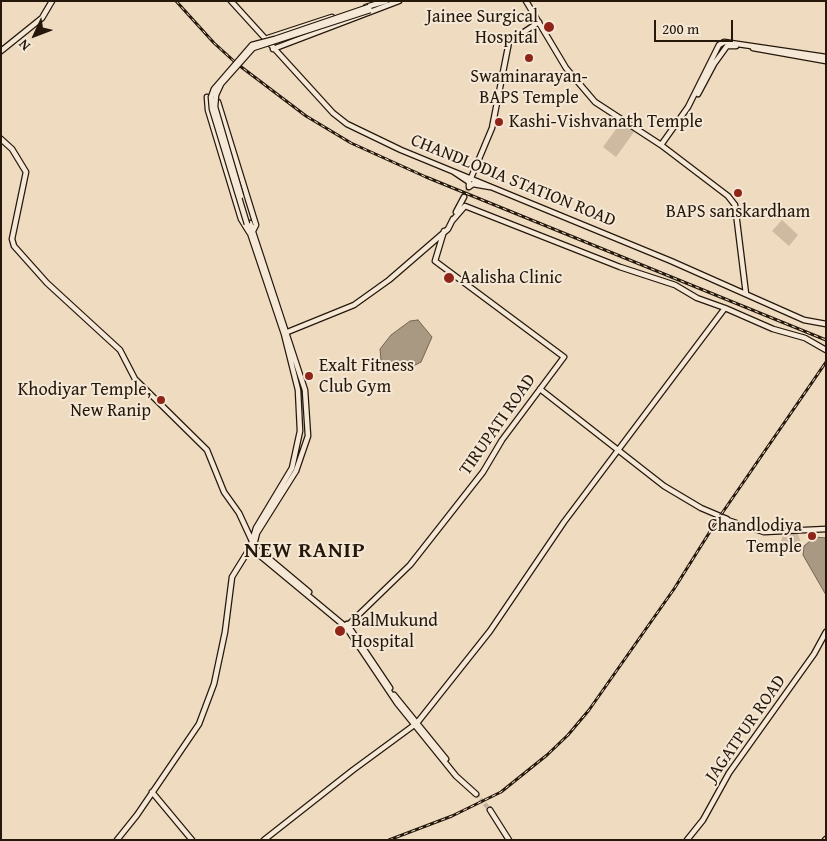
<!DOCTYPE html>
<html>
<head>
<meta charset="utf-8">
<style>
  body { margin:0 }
  #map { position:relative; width:827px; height:841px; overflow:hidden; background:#efdbc0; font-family:"Gentium Book Plus",serif }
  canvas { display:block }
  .frame { position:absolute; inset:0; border:2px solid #25180b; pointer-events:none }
  .north { position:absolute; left:10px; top:10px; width:50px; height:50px; -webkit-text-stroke:4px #f5e8d6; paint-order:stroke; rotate:227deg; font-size:14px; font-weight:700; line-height:20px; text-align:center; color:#25180b }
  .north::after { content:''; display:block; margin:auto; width:18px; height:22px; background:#25180b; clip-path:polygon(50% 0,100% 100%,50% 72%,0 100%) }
  .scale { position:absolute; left:654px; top:20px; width:79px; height:22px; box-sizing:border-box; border:2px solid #25180b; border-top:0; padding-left:6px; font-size:15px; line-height:18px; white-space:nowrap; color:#25180b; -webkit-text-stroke:4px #f5e8d6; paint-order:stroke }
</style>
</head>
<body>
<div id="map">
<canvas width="827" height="841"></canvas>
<div class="frame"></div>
<div class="north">N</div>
<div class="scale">200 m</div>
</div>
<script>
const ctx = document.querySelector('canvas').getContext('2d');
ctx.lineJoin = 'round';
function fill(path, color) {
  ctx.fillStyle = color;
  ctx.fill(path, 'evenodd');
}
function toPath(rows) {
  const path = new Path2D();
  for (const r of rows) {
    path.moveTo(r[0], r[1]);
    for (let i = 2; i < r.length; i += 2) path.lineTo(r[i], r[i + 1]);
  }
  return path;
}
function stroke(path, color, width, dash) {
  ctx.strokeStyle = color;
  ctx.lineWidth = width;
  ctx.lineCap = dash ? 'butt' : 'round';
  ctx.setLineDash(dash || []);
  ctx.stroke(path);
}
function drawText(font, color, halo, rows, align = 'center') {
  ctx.font = font + ' "Gentium Book Plus",serif';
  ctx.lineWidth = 4;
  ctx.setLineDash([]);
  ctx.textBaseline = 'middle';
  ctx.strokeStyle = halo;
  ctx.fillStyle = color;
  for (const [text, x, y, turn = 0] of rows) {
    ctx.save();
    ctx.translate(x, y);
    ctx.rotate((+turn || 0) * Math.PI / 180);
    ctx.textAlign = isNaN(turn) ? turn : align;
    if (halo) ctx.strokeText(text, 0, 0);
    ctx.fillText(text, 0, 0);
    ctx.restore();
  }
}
fill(toPath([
  [619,125,623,125,634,132,616,157,603,147],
  [782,220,798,235,789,246,772,231],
  [797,532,801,542,799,553,783,544,781,540,784,534]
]), '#cdbaa1');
const water = toPath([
  [418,320,432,337,421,362,406,370,397,371,390,368,381,360,380,349,391,335,410,321,418,320],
  [815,537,826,538,826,595,803,555,804,546,815,537]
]);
fill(water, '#aa9982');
stroke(water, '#756552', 1);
stroke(toPath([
  [464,197,469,187],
  [476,794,490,810]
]), '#c7b49c', 4.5, [4.5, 2]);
const secondary = toPath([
  [231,1,333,113,347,124,401,150,671,261,804,320,826,324],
  [526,1,566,68,595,102,661,145,728,196,735,205,746,294],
  [366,7,386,1],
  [265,39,332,17],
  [753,48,826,61],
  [273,49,399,1],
  [1,51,42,18,52,1],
  [698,94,714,64,727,46,736,46],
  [1,139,12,149,26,172,12,239,14,246,47,283,120,350,135,379,207,450,224,492,239,513,258,554,346,627,397,703,456,776,476,794],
  [661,145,688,107,719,45,724,42,826,57],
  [454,172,469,182,469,187,473,184,490,187],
  [471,178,492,128,509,42,539,22],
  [456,212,464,197],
  [452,221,465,206,620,267,675,285,697,298,725,308],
  [250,223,305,390,308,436,296,471,257,533,254,545],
  [247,224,284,334,298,390,300,431,292,468,256,528,250,548,254,545],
  [249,232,241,219,208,110,207,97,218,102,256,225,253,231],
  [285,333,354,305,389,280,448,229,453,219],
  [540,389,664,486,701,508,727,519],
  [724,519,764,532,826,529],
  [256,551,260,551,309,592],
  [347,624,390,688],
  [346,627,410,565,483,472,502,440,564,357,435,261,444,231],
  [394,695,446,759],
  [152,792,192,840],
  [490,810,509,840],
  [117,840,137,815,199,724,214,684,225,632,232,577,250,548],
  [264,840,353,770,417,723,490,631,564,522,725,308,773,329,805,338,826,350],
  [687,840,703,820,729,773,814,654,826,632],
  [825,840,826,839]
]);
stroke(secondary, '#25180b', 7);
stroke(secondary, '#f5e8d6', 4.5);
const rail = toPath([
  [176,1,214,43,236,63,306,116,351,143,426,177,826,340],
  [389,840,452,816,501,792,547,755,568,735,589,710,674,589,716,522,826,362]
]);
stroke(rail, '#25180b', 3);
stroke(rail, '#f5e8d6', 1, [4]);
const secondaryBridge = toPath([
  [241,196,215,107,216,95,221,84,253,48,370,10],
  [247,224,212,109,211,97,214,89,252,45,275,39,369,7]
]);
stroke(secondaryBridge, '#25180b', 7, []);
stroke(secondaryBridge, '#f5e8d6', 4.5);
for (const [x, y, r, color] of [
  [549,27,6,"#8f2418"],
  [529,58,5,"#8f2418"],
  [499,122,5,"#8f2418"],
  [738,193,5,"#8f2418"],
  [449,278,6,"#8f2418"],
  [309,376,5,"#8f2418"],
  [161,400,5,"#8f2418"],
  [812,536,5,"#8f2418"],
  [340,631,6,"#8f2418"]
]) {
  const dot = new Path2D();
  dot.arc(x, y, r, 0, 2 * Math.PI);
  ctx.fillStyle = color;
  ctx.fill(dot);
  stroke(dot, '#f5e8d6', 2);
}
drawText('18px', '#25180b', '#f5e8d6', [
  ["Jainee Surgical",538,17,"right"],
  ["Hospital",538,38,"right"],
  ["Swaminarayan-",529,77,"center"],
  ["BAPS Temple",529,98,"center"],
  ["Kashi-Vishvanath Temple",509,122],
  ["BAPS sanskardham",738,212,"center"],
  ["Aalisha Clinic",460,278],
  ["Exalt Fitness",319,366],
  ["Club Gym",319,387],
  ["Khodiyar Temple,",151,390,"right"],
  ["New Ranip",151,411,"right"],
  ["Chandlodiya",802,526,"right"],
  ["Temple",802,547,"right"],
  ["BalMukund",351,621],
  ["Hospital",351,642]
], 'left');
drawText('18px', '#25180b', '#f5e8d6', [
  ["CHANDLODIA STATION ROAD",513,181,22],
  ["TIRUPATI ROAD",498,425,-55],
  ["JAGATPUR ROAD",746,729,-55]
]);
ctx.letterSpacing = '1px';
drawText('bold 22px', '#25180b', '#f5e8d6', [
  ["NEW RANIP",305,551]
]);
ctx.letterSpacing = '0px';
</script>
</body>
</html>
